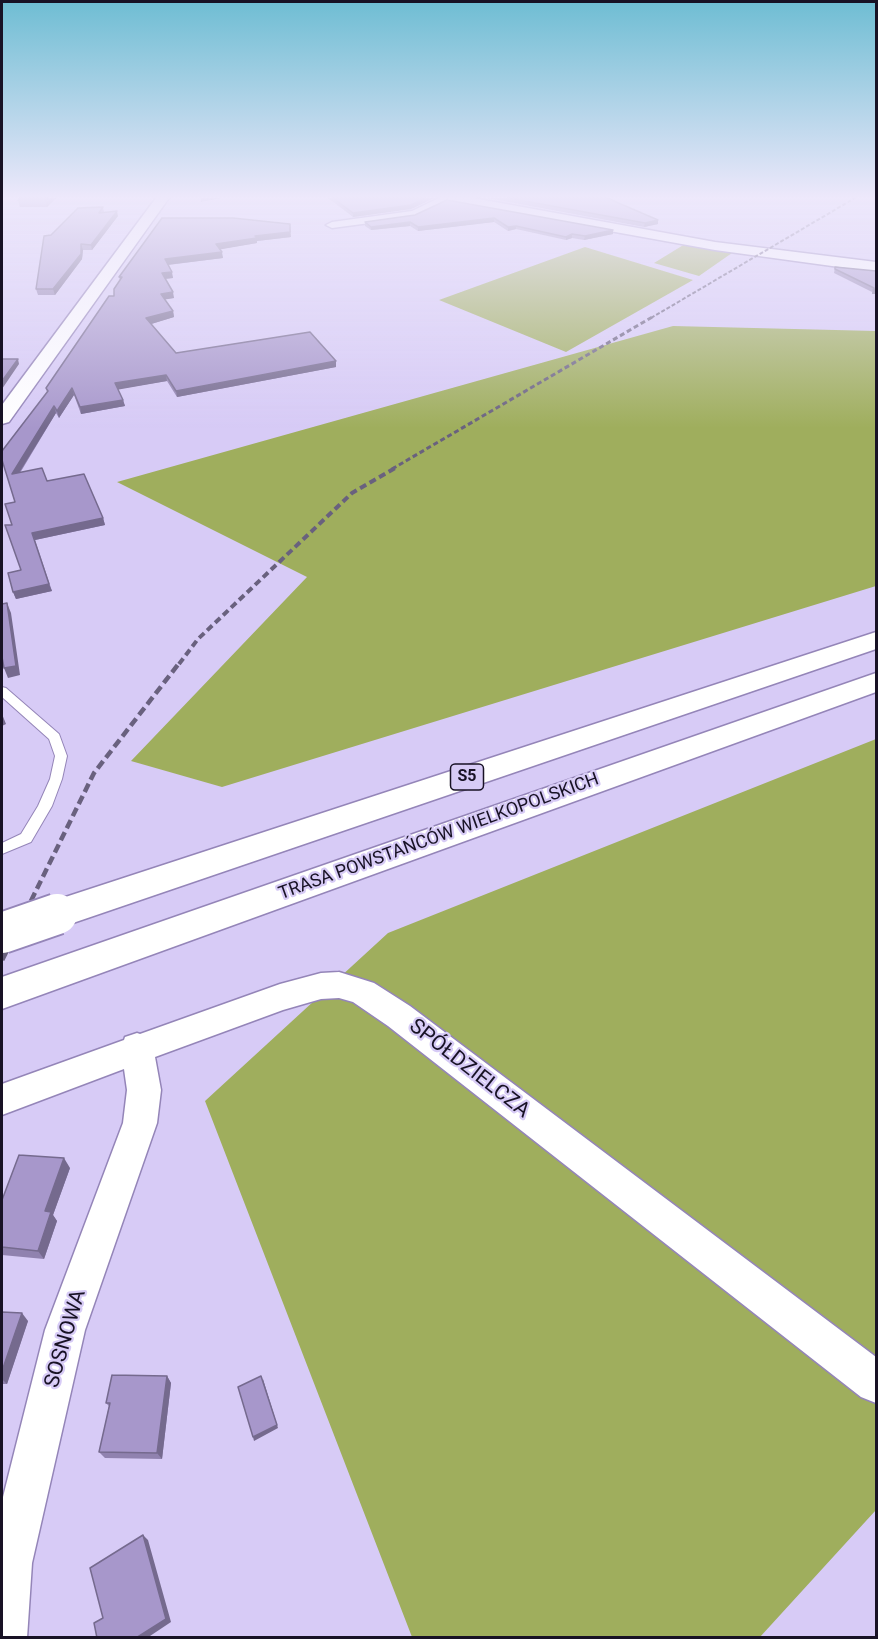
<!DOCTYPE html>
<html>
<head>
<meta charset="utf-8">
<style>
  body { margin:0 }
  #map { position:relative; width:878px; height:1639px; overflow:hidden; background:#d7cbf6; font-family:Roboto,sans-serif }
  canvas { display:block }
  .frame { position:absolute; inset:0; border:3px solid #181225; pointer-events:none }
</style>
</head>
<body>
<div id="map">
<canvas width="878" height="1639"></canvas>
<div class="frame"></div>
</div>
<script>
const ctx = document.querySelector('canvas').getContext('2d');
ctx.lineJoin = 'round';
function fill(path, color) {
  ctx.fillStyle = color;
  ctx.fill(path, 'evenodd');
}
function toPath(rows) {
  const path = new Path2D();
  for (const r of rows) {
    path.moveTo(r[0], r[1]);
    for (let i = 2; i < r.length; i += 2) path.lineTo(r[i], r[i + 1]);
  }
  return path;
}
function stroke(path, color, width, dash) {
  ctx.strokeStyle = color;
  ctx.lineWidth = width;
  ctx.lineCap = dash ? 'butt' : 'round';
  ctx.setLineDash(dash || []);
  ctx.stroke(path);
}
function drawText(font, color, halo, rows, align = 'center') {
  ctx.font = font + ' Roboto,sans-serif';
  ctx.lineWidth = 4.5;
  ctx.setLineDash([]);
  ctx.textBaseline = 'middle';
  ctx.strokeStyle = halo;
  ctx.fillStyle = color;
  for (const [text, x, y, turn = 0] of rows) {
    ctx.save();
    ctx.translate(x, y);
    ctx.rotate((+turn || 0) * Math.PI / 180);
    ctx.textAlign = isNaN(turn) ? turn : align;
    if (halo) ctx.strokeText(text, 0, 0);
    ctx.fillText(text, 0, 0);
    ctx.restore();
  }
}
fill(toPath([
  [685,244,732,253,699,276,654,263],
  [585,247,693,280,566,352,439,300],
  [673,326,876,331,876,586,222,787,131,761,307,577,117,482],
  [876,739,876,1510,760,1637,412,1637,205,1101,388,933]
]), '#9fae5d');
const service = toPath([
  [2,687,6,688,59,734,67,756,62,779,52,806,31,842,2,854,2,843,21,834,38,806,50,779,55,756,49,739,2,697,2,687]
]);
const minor = toPath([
  [439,198,454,198,415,217,332,228,326,225,332,222,412,211,439,198],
  [339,972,374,983,410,1006,876,1357,876,1403,861,1397,388,1026,353,1002,339,998,321,999,283,1010,155,1057,161,1090,157,1123,85,1330,32,1563,27,1638,2,1638,2,1501,45,1330,123,1123,127,1090,124,1069,2,1115,2,1084,124,1040,125,1037,137,1033,140,1034,280,984,321,973,339,972]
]);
const tertiary = toPath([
  [156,198,169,198,9,422,2,424,2,405,156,198],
  [443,198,473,198,715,242,876,262,876,272,715,250,449,202,443,198]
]);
const motorway = toPath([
  [876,632,876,649,70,924,57,928,44,924,39,914,44,904,876,632],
  [876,673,876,692,2,1009,2,977,876,673]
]);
stroke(service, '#9485b8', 2);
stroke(minor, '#9485b8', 3);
stroke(tertiary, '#9485b8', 3);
stroke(motorway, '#9485b8', 3);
fill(service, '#fff');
fill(minor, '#fff');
fill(tertiary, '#fff');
fill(motorway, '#fff');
stroke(toPath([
  [651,318,855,198]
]), '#69617e', 2, [4, 2]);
stroke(toPath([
  [392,469,654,316]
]), '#69617e', 3, [5, 3]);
stroke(toPath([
  [179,664,198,639,352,493,395,468]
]), '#69617e', 4, [7, 4]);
stroke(toPath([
  [25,913,94,773,180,662]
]), '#69617e', 4.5, [9, 4.5]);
stroke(toPath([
  [2,960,26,911]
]), '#69617e', 5, [11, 5]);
const motorwayBridge = toPath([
  [2,933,57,914]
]);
stroke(motorwayBridge, '#9485b8', 44, []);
stroke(motorwayBridge, '#fff', 40);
fill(toPath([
  [56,198,47,207,20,207,18,200],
  [328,198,434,198,411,209,353,217],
  [487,198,607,198,658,220,658,224,644,227],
  [447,200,613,234,584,240,572,238,566,240,516,229,508,231,494,222,418,231,410,226,371,230,365,226,365,222,415,215],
  [103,207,104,212,118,216,92,250,83,250,82,259,55,295,38,295,36,289,51,235],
  [162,218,291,237,257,241,257,243,220,249,223,258,168,265,173,278,165,279,174,298,164,299,173,311,174,317,151,324,176,353,336,361,336,367,177,397,167,381,118,389,123,400,125,406,81,414,74,395,59,418,56,413,20,473,47,481,103,518,105,525,35,540,52,591,16,599,13,592,21,570,12,525,15,502,2,460,47,392,46,388,114,296,120,280,119,277],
  [835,267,876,271,876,294,872,294,872,292,834,273],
  [70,1168,53,1215,57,1221,44,1259,2,1255,2,1200],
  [2,1312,28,1321,7,1384,2,1384],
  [167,1376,171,1383,162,1459,105,1458,99,1452,109,1406,106,1403]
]), '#9082af');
fill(toPath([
  [47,198,56,198,47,207,45,200],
  [201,198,221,198,201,202],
  [425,198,434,198,411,209,353,217,353,213],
  [117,211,118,216,92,250,91,245],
  [494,218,494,222,418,231,418,227],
  [658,220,658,224,644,227,645,223],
  [410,222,410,226,371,230,371,227],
  [290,224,291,237,257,241,257,243,217,250,216,244,255,236],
  [516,226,516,229,508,231,508,227],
  [613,230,613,234,584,240,585,236],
  [572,234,572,238,566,240,566,237],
  [81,244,83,250,82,259,55,295,53,289],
  [222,252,223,258,166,265,165,259],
  [172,272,173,278,163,279,162,273],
  [876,289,876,294,872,294,873,290],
  [173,292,174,298,162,300,161,294],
  [173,311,174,317,148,325,146,318],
  [18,359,19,364,2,389,2,381],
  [336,361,336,367,177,397,176,391],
  [166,375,167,381,116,390,115,383],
  [72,388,74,395,59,418,57,411],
  [123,400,125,406,81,414,80,407],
  [54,406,56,413,14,481,12,474],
  [103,518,105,525,35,540,32,533],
  [49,584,52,591,16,599,13,592],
  [7,603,11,613,20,675,8,678,4,668],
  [2,714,6,724,2,726],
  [64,1158,70,1168,53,1215,57,1221,44,1259,38,1251,45,1211],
  [22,1313,28,1321,7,1384,2,1379,2,1371],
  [167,1376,171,1383,162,1459,157,1453],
  [263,1379,278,1428,254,1441,253,1437],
  [143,1535,148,1540,171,1622,147,1638,136,1638]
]), '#756a8e');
const building = toPath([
  [20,198,47,198,45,200,18,200,20,198],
  [333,198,425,198,411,205,353,213,333,198],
  [508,198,607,198,658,220,645,223,508,198],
  [447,200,613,230,585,236,572,234,566,237,516,226,508,227,494,218,418,227,410,222,371,227,365,222,415,215,447,200],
  [103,207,99,213,117,211,91,245,81,244,81,254,53,289,36,289,44,236,51,235,78,208,103,207],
  [162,218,233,218,290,224,290,232,255,236,257,238,216,244,222,252,165,259,172,272,162,273,173,292,161,294,173,311,146,318,176,353,310,332,336,361,176,391,166,375,115,383,123,400,80,407,72,388,57,411,54,406,12,474,42,468,47,481,84,474,103,518,32,533,49,584,13,592,8,573,21,570,5,525,12,525,5,504,15,502,2,460,2,451,48,391,46,388,109,296,114,296,114,289,122,277,119,277,162,218],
  [835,267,876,271,876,289,873,290,874,288,835,269,835,267],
  [2,359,18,359,2,381,2,359],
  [7,603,16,666,4,668,2,657,2,604,7,603],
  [19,1155,64,1158,45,1211,51,1212,38,1251,2,1247,2,1200,19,1155],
  [2,1312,22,1313,2,1371,2,1312],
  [112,1375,167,1376,157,1453,99,1452,110,1403,106,1403,112,1375],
  [261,1376,277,1425,253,1437,238,1387,261,1376],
  [143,1535,166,1619,136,1638,97,1638,94,1623,103,1618,90,1568,143,1535]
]);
fill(building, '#a797cb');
stroke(building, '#756a8e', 1.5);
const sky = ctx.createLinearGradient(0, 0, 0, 428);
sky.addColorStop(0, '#6ebdd3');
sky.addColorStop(0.46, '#ede8fb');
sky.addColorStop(1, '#ede8fb00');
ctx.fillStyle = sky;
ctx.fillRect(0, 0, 878, 428);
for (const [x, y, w] of [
  [467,777,33]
]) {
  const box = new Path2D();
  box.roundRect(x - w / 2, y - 13, w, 26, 4.5);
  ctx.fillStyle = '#d7cbf6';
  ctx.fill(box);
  stroke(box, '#181225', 1.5);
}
drawText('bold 16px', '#181225', null, [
  ["S5",467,777]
]);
drawText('18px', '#181225', '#d7cbf6', [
  ["TRASA POWSTAŃCÓW WIELKOPOLSKICH",439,837,-20]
]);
drawText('21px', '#181225', '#d7cbf6', [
  ["SPÓŁDZIELCZA",469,1069,38],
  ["SOSNOWA",66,1339,-74]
]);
</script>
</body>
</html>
